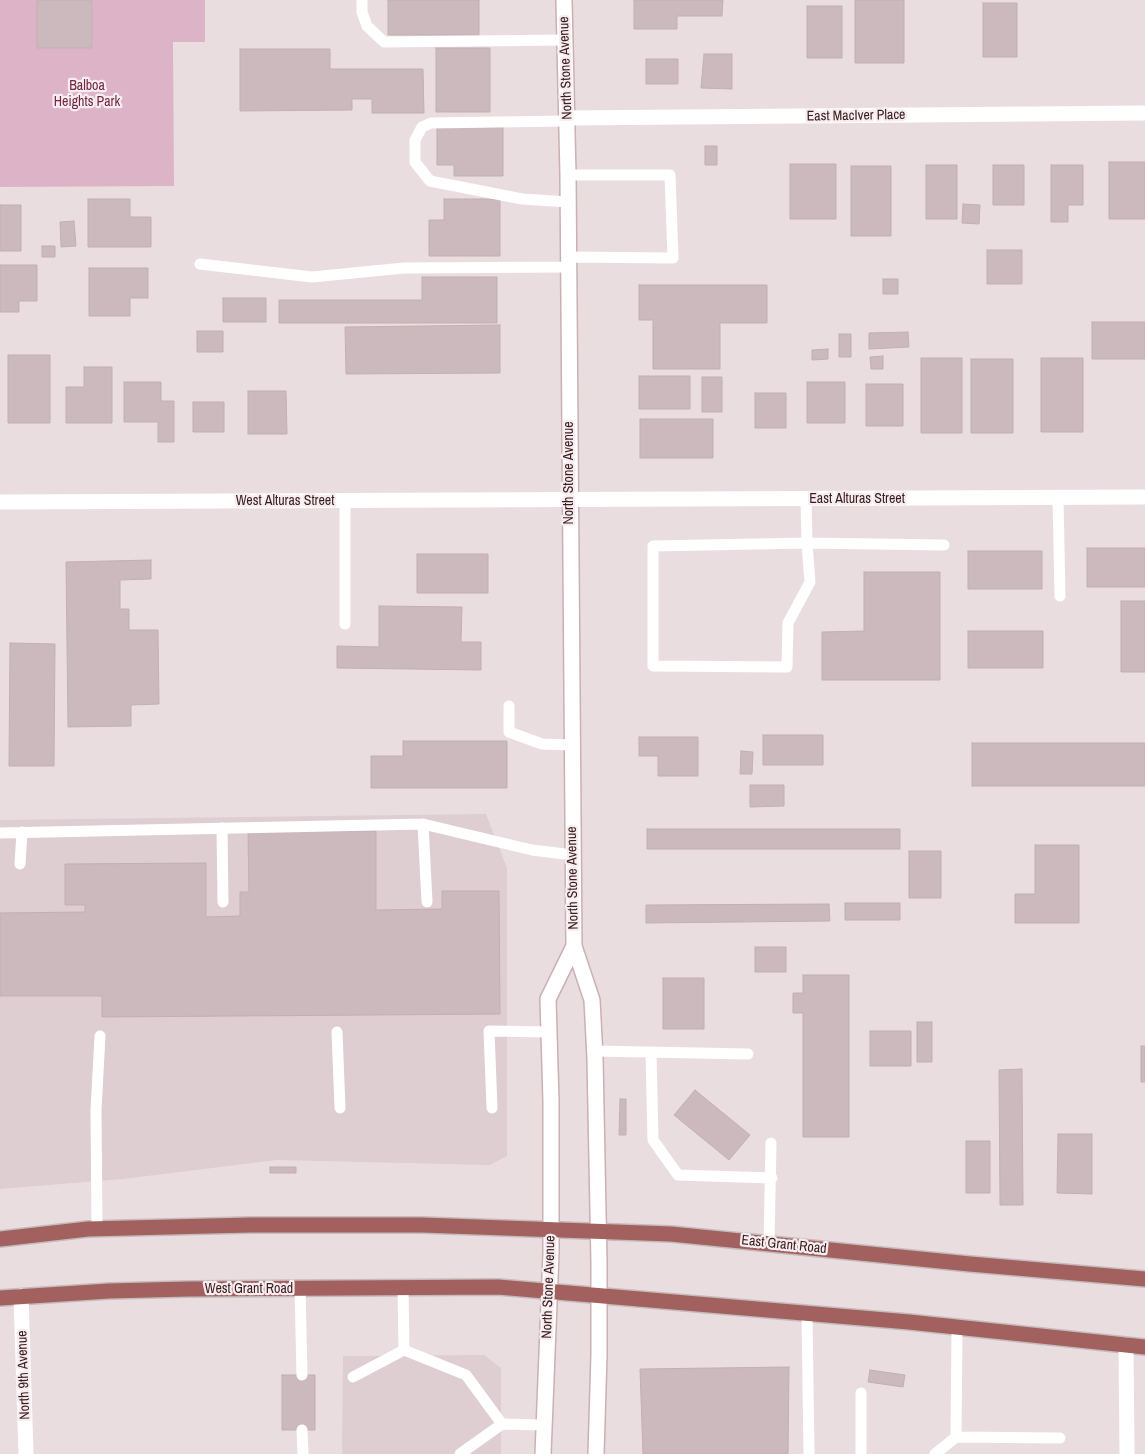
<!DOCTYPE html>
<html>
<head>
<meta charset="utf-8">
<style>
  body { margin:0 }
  canvas { display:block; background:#eadddf }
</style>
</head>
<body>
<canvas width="1145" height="1454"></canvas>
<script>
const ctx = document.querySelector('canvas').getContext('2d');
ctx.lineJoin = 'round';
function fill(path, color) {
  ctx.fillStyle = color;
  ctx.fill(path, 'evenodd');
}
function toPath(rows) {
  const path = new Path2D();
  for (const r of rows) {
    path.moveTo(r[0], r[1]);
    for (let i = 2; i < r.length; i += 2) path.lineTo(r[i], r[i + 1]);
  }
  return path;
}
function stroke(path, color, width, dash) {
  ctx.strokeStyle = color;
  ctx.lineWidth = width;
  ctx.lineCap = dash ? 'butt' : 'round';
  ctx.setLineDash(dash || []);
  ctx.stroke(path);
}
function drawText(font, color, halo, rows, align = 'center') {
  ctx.font = font + ' "Archivo Narrow",sans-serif';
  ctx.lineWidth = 4.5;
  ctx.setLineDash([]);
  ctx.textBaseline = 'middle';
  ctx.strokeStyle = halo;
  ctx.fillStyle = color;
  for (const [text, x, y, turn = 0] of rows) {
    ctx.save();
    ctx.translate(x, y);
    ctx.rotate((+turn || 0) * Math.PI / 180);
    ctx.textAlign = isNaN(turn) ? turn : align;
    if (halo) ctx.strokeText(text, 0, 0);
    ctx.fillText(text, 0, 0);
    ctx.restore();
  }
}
fill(toPath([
  [486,814,507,868,507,1156,490,1165,277,1160,123,1179,0,1189,0,820],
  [484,1355,501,1368,501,1454,342,1454,343,1356]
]), '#deced1');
fill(toPath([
  [0,0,205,0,205,42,173,42,174,186,0,187]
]), '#ddb4c7');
const building = toPath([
  [37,0,92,0,92,48,37,48,37,0],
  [388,0,479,0,479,35,388,35,388,0],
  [634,0,723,0,722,16,677,16,677,29,634,29,634,0],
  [855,0,904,0,904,63,855,63,855,0],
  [983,3,1017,3,1017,57,983,57,983,3],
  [807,6,842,6,842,58,807,58,807,6],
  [436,48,490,48,490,112,436,112,436,48],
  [240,49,330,49,330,69,423,69,424,113,372,113,372,99,352,99,352,110,240,111,240,49],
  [704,54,732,54,732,89,701,88,704,54],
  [646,59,678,59,678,84,646,84,646,59],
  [437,127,503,127,503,176,454,176,454,165,437,165,437,127],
  [705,146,717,146,717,165,705,165,705,146],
  [1109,162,1145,162,1145,219,1109,219,1109,162],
  [790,164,836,164,836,219,790,219,790,164],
  [926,165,957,165,957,219,926,219,926,165],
  [993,165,1024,165,1024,205,993,205,993,165],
  [1051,165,1083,165,1083,205,1068,205,1068,222,1051,222,1051,165],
  [851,166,891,166,891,236,851,236,851,166],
  [88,199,130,199,130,217,151,217,151,247,88,247,88,199],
  [444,199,500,199,500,256,429,256,429,220,444,220,444,199],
  [963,204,980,205,979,224,962,223,963,204],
  [0,205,21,205,21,251,0,251,0,205],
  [74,221,76,246,61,247,60,222,74,221],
  [42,246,55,246,55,257,42,257,42,246],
  [987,250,1022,250,1022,284,987,284,987,250],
  [0,265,37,265,37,301,19,301,19,312,0,312,0,265],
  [89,268,148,268,148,298,130,298,130,316,89,316,89,268],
  [422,277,497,277,497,323,279,323,279,300,422,300,422,277],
  [883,279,898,279,898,294,883,294,883,279],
  [639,285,767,285,767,323,720,323,720,369,653,369,653,320,639,320,639,285],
  [223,298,266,298,266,322,223,322,223,298],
  [1092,322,1145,322,1145,359,1092,359,1092,322],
  [500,325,500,373,346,374,345,327,500,325],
  [197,331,223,331,223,352,197,352,197,331],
  [908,332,909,347,869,349,869,333,908,332],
  [839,334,851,334,851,357,839,357,839,334],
  [828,349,828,359,812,360,812,350,828,349],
  [8,355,50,355,50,423,8,423,8,355],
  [883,356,883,369,871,369,870,357,883,356],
  [921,358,962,358,962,433,921,433,921,358],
  [1041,358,1083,358,1083,432,1041,432,1041,358],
  [971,359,1013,359,1013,433,971,433,971,359],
  [84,367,112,367,112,423,66,423,66,387,84,387,84,367],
  [639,376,690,376,690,409,639,409,639,376],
  [702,377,722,377,722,412,702,412,702,377],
  [124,382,161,382,161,401,174,401,174,442,158,442,158,422,124,422,124,382],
  [807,382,845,382,845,423,807,423,807,382],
  [866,384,903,384,903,426,866,426,866,384],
  [248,391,286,391,287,434,248,434,248,391],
  [755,393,786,393,786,428,755,428,755,393],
  [193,402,224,402,224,432,193,432,193,402],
  [640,419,713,419,713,458,640,458,640,419],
  [1087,548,1145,548,1145,587,1087,587,1087,548],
  [968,551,1042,551,1042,589,968,589,968,551],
  [417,554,488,554,488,593,417,593,417,554],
  [151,560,151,579,120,580,120,609,129,609,129,630,158,630,159,704,131,705,131,726,68,727,66,562,151,560],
  [864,572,940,572,940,680,822,680,822,632,864,631,864,572],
  [1121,601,1145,601,1145,672,1121,672,1121,601],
  [379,606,462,607,461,642,481,642,481,670,337,668,337,646,379,647,379,606],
  [968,631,1043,631,1043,668,968,668,968,631],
  [10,643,55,644,54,766,9,766,10,643],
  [763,735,823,735,823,765,763,765,763,735],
  [639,737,698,737,698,776,658,776,658,756,639,756,639,737],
  [403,741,507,741,507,788,371,788,371,756,403,756,403,741],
  [972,743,1145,743,1145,786,972,786,972,743],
  [741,751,753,752,752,774,740,774,741,751],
  [750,785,784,785,784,806,750,807,750,785],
  [647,829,900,829,900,849,647,849,647,829],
  [248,831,376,831,376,910,442,909,442,891,499,891,500,1014,102,1017,102,996,0,996,0,913,85,912,85,905,65,905,65,864,206,863,206,917,240,916,240,892,249,892,248,831],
  [1035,845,1079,845,1079,923,1015,923,1015,894,1035,894,1035,845],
  [909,851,941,851,941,898,909,898,909,851],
  [845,903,900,903,900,920,845,920,845,903],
  [829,904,830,921,646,923,646,905,829,904],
  [755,947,786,947,786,972,755,972,755,947],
  [803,975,849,975,849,1137,803,1137,803,1013,793,1013,793,993,803,993,803,975],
  [663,978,704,978,704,1029,663,1029,663,978],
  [917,1022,932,1022,932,1062,917,1062,917,1022],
  [870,1031,911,1031,911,1066,870,1066,870,1031],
  [1141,1046,1145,1046,1145,1082,1141,1082,1141,1046],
  [1022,1069,1023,1205,1000,1205,999,1070,1022,1069],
  [695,1090,750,1135,729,1160,674,1115,695,1090],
  [620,1099,626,1099,626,1135,619,1135,620,1099],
  [1058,1134,1092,1134,1092,1194,1057,1193,1058,1134],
  [966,1141,990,1141,990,1193,966,1193,966,1141],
  [270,1167,296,1167,296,1173,270,1173,270,1167],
  [789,1367,788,1454,643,1454,640,1369,789,1367],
  [870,1370,905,1375,903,1387,868,1382,870,1370],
  [282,1375,315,1375,315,1430,282,1430,282,1375]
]);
fill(building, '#cbb9bd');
stroke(building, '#c4afb2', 1);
const secondary = toPath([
  [564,0,568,175,574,946,592,1000,595,1058,599,1263,599,1355,596,1454],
  [543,1454,551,1253,551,1101,548,999,574,946]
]);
const primary = toPath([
  [0,1239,88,1229,250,1225,422,1225,671,1234,970,1264,1145,1279],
  [0,1298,109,1291,188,1289,498,1287,909,1322,1145,1347]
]);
stroke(secondary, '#cab0b2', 18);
stroke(primary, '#c4bcbc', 18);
stroke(toPath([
  [362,0,362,12,367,26,384,42,565,40],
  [567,121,431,123,422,127,415,140,415,162,430,181,522,199,568,202],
  [568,175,670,175,673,258,568,257],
  [200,264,312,277,404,268,568,267],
  [1058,498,1060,596],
  [806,499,807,543,944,545],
  [345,501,345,624],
  [807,543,810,582,788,623,787,667,653,666,653,546,807,543],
  [509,706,509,732,542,744,572,745],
  [423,824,427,902],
  [222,828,223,902],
  [0,833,423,824,532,850,573,855],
  [20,864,22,832],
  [337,1032,340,1108],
  [594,1051,748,1054],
  [651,1052,653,1140,678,1175,772,1178],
  [492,1108,489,1031,549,1032],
  [97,1229,96,1110,100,1036],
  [769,1244,771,1143],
  [300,1288,302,1375],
  [807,1314,809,1454],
  [957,1328,956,1437,1060,1438],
  [404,1350,466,1375,502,1424],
  [353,1377,404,1350,403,1288],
  [302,1430,303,1454],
  [460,1454,502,1424,544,1425],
  [861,1454,861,1393],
  [935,1454,956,1437]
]), '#fff', 11);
stroke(toPath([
  [567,118,1145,113],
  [0,502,1145,497],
  [21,1296,26,1454],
  [1126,1345,1127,1454]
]), '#fff', 15);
stroke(secondary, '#fff', 15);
stroke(primary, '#a2605f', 15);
drawText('14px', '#3a1e1e', '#f7edf0', [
  ["North Stone Avenue",566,68,-92],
  ["East MacIver Place",856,116,-1],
  ["North Stone Avenue",569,473,-90],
  ["East Alturas Street",857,499],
  ["West Alturas Street",285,501],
  ["North Stone Avenue",573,878,-91],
  ["East Grant Road",784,1245,6],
  ["North Stone Avenue",549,1287,-88],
  ["West Grant Road",249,1289],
  ["North 9th Avenue",24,1375,-92]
]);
drawText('14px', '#722741', '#f7edf0', [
  ["Balboa",87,86],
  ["Heights Park",87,102]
]);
</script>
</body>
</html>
